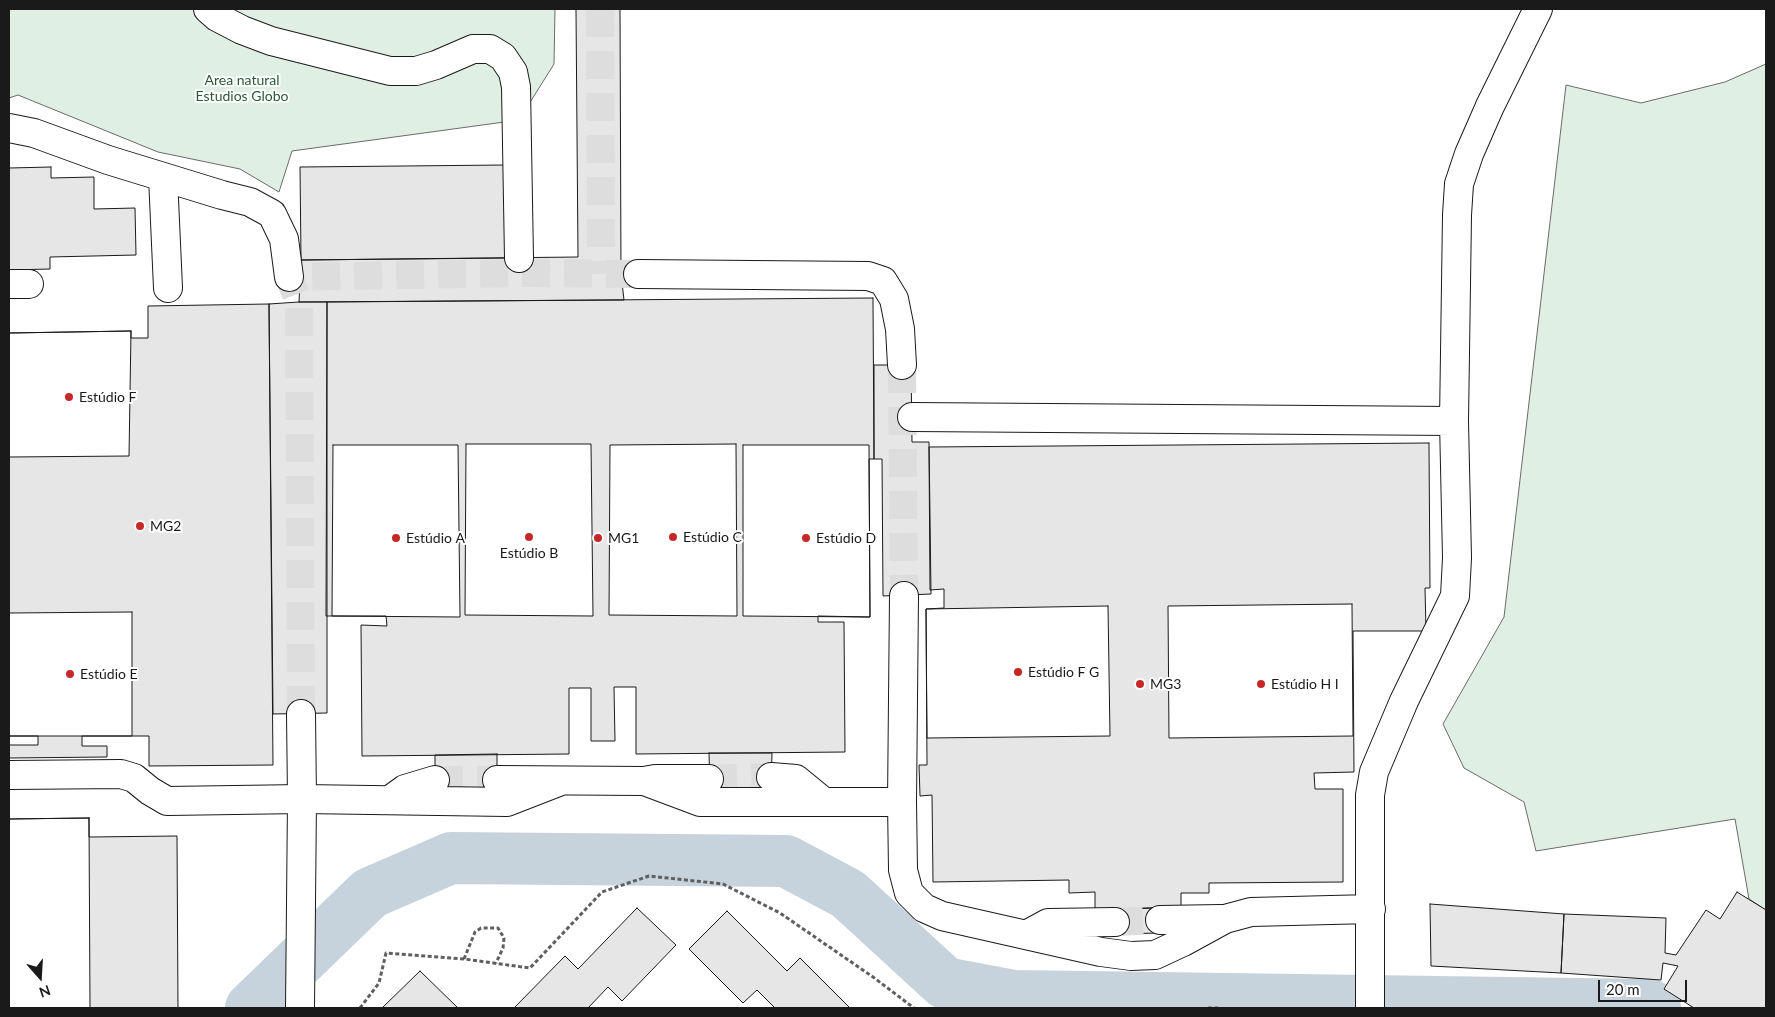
<!DOCTYPE html>
<html>
<head>
<meta charset="utf-8">
<style>
  body { margin:0 }
  #map { position:relative; width:1775px; height:1017px; overflow:hidden; background:#fff; font-family:Lato,sans-serif }
  canvas { display:block }
  .frame { position:absolute; inset:0; border:10px solid #1a1a1a; pointer-events:none }
  .north { position:absolute; left:15px; top:952px; width:50px; height:50px; -webkit-text-stroke:4px #fff; paint-order:stroke; rotate:161deg; font-size:14px; font-weight:700; line-height:20px; text-align:center; color:#1a1a1a }
  .north::after { content:''; display:block; margin:auto; width:18px; height:22px; background:#1a1a1a; clip-path:polygon(50% 0,100% 100%,50% 72%,0 100%) }
  .scale { position:absolute; left:1598px; top:980px; width:89px; height:22px; box-sizing:border-box; border:2px solid #1a1a1a; border-top:0; padding-left:6px; font-size:15px; line-height:18px; white-space:nowrap; color:#1a1a1a; -webkit-text-stroke:4px #fff; paint-order:stroke }
</style>
</head>
<body>
<div id="map">
<canvas width="1775" height="1017"></canvas>
<div class="frame"></div>
<div class="north">N</div>
<div class="scale">20 m</div>
</div>
<script>
const ctx = document.querySelector('canvas').getContext('2d');
ctx.lineJoin = 'round';
function fill(path, color) {
  ctx.fillStyle = color;
  ctx.fill(path, 'evenodd');
}
function toPath(rows) {
  const path = new Path2D();
  for (const r of rows) {
    path.moveTo(r[0], r[1]);
    for (let i = 2; i < r.length; i += 2) path.lineTo(r[i], r[i + 1]);
  }
  return path;
}
function stroke(path, color, width, dash) {
  ctx.strokeStyle = color;
  ctx.lineWidth = width;
  ctx.lineCap = dash ? 'butt' : 'round';
  ctx.setLineDash(dash || []);
  ctx.stroke(path);
}
function drawText(font, color, halo, rows, align = 'center') {
  ctx.font = font + ' Lato,sans-serif';
  ctx.lineWidth = 4;
  ctx.setLineDash([]);
  ctx.textBaseline = 'middle';
  ctx.strokeStyle = halo;
  ctx.fillStyle = color;
  for (const [text, x, y, turn = 0] of rows) {
    ctx.save();
    ctx.translate(x, y);
    ctx.rotate((+turn || 0) * Math.PI / 180);
    ctx.textAlign = isNaN(turn) ? turn : align;
    if (halo) ctx.strokeText(text, 0, 0);
    ctx.fillText(text, 0, 0);
    ctx.restore();
  }
}
const green = toPath([
  [9,9,555,9,554,64,519,120,292,151,279,192,240,169,158,152,18,95,9,98,9,9],
  [1766,64,1766,910,1749,899,1735,819,1536,851,1524,802,1464,768,1443,724,1504,617,1566,85,1641,103,1725,82,1766,64]
]);
fill(green, '#e0efe3');
stroke(green, '#6a6a6a', 1);
stroke(toPath([
  [251,1008,370,893,451,858,786,861,848,894,945,983,1014,996,1650,1005,1655,1008]
]), '#c6d2dc', 52);
const building = toPath([
  [576,9,620,9,621,274,624,300,299,302,301,260,578,257,576,9],
  [506,165,506,258,301,260,300,167,506,165],
  [51,167,51,178,94,177,94,209,135,208,136,255,50,257,50,269,9,270,9,168,51,167],
  [873,298,874,459,869,459,870,617,818,616,818,622,844,622,845,752,636,754,636,687,614,687,615,741,591,741,591,688,569,688,569,754,362,756,361,625,387,626,386,616,326,616,327,302,873,298],
  [299,302,327,302,327,713,273,714,269,304,299,302],
  [269,304,273,765,149,766,149,736,82,736,82,746,107,746,107,757,9,758,9,745,38,745,38,736,9,736,9,333,131,331,131,338,148,338,148,306,269,304],
  [131,331,129,456,9,457,9,333,131,331],
  [874,365,911,365,912,442,929,442,931,594,883,596,882,459,874,459,874,365],
  [1429,443,1430,588,1425,588,1426,631,1353,631,1354,772,1314,773,1315,789,1343,789,1343,882,1209,883,1209,893,1181,893,1181,907,1114,909,1095,909,1095,892,1069,893,1069,880,933,882,932,795,920,796,919,765,927,765,926,609,944,608,944,589,930,590,929,447,1429,443],
  [466,444,591,444,593,616,465,615,466,444],
  [736,444,737,616,609,615,610,445,736,444],
  [333,445,458,445,460,617,332,616,333,445],
  [743,445,869,445,870,617,743,616,743,445],
  [1352,604,1353,736,1169,738,1168,606,1352,604],
  [1108,606,1110,736,927,738,926,609,1108,606],
  [132,612,132,736,9,736,9,613,132,612],
  [709,753,772,753,771,790,710,791,709,753],
  [497,754,497,792,435,792,435,755,497,754],
  [89,818,89,837,177,836,178,1008,9,1008,9,819,89,818],
  [89,818,90,1008,9,1008,9,819,89,818],
  [1737,892,1766,910,1766,1008,1694,1008,1664,989,1678,966,1663,963,1661,980,1561,973,1564,914,1666,918,1665,953,1676,955,1706,910,1720,919,1737,892],
  [1430,904,1564,914,1561,973,1431,966,1430,904],
  [637,908,676,945,622,1001,608,987,588,1008,514,1008,565,956,578,969,637,908],
  [1160,908,1160,933,1115,934,1114,909,1160,908],
  [727,911,787,971,800,958,850,1008,775,1008,757,990,743,1003,689,949,727,911],
  [420,971,458,1008,382,1008,420,971]
]);
fill(building, '#e6e6e6');
stroke(building, '#1a1a1a', 1);
stroke(toPath([
  [600,9,601,274],
  [902,365,904,596],
  [301,714,299,302,289,277,520,273,638,274],
  [709,779,771,777],
  [435,780,497,780],
  [1115,922,1160,920]
]), '#ddd', 28, [28, 14]);
const minor = toPath([
  [208,9,217,17,242,30,271,41,390,71,416,71,436,65,473,49,490,49,503,57,513,72,516,87,519,258],
  [9,128,34,133,108,160,222,195,250,202,272,214,284,239,289,277],
  [163,177,168,288],
  [638,274,868,276,883,281,894,299,900,329,902,365],
  [9,284,29,284],
  [912,417,1454,421],
  [9,775,121,774,134,778,150,791,167,801,302,799,301,714],
  [771,777,796,779,824,802],
  [497,780,644,781,655,779,709,779],
  [644,781,700,802,902,802,903,870,909,893,924,908,942,916,1101,952,1131,956,1155,955,1183,942,1225,919,1251,912,1371,909],
  [394,797,405,789,435,780],
  [902,802,904,596],
  [1160,920,1221,919],
  [1026,935,1048,923,1115,922],
  [300,1008,302,799,507,802,561,781],
  [1370,1008,1370,795,1374,772,1404,701,1455,596,1457,558,1454,421,1457,215,1459,184,1469,154,1490,106,1538,9]
]);
stroke(minor, '#1a1a1a', 30);
stroke(toPath([
  [464,959,475,932,481,928,498,928,504,938,503,948,496,963],
  [360,1008,379,983,386,953,464,959,530,968,602,892,649,876,723,884,780,913,873,977,914,1008],
  [1208,1008,1218,1008]
]), '#5f5f5f', 3, [4, 2.5]);
stroke(minor, '#fff', 28);
for (const [x, y, r, color] of [
  [69,397,5,"#c62828"],
  [140,526,5,"#c62828"],
  [529,537,5,"#c62828"],
  [673,537,5,"#c62828"],
  [396,538,5,"#c62828"],
  [598,538,5,"#c62828"],
  [806,538,5,"#c62828"],
  [1018,672,5,"#c62828"],
  [70,674,5,"#c62828"],
  [1140,684,5,"#c62828"],
  [1261,684,5,"#c62828"]
]) {
  const dot = new Path2D();
  dot.arc(x, y, r, 0, 2 * Math.PI);
  ctx.fillStyle = color;
  ctx.fill(dot);
  stroke(dot, '#fff', 2);
}
drawText('14px', '#2b5a34', '#fff', [
  ["Area natural",242,80],
  ["Estudios Globo",242,96]
]);
drawText('14px', '#1a1a1a', '#fff', [
  ["Estúdio F",79,397],
  ["MG2",150,526],
  ["Estúdio C",683,537],
  ["Estúdio A",406,538],
  ["MG1",608,538],
  ["Estúdio D",816,538],
  ["Estúdio B",529,553,"center"],
  ["Estúdio F G",1028,672],
  ["Estúdio E",80,674],
  ["MG3",1150,684],
  ["Estúdio H I",1271,684]
], 'left');
</script>
</body>
</html>
